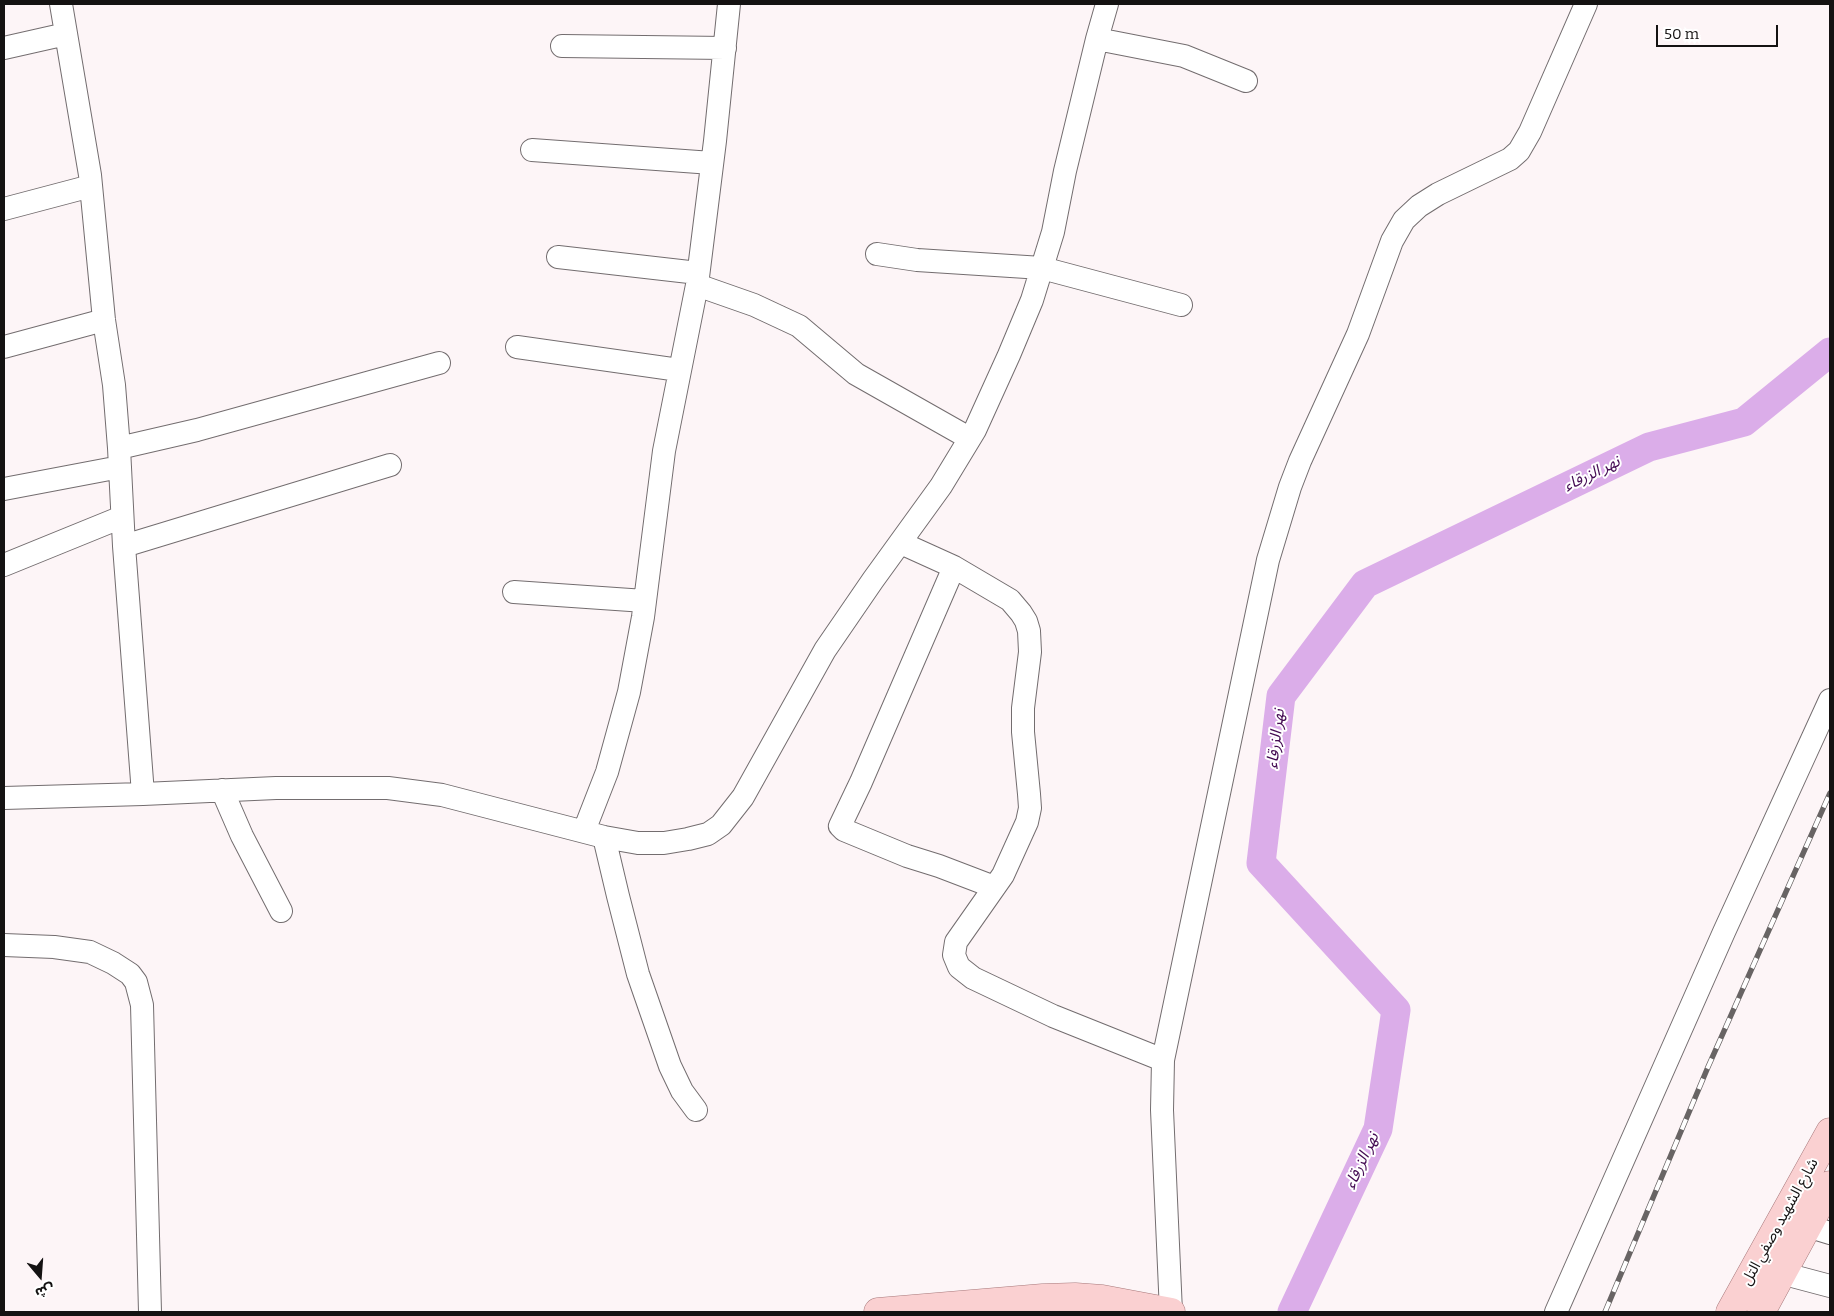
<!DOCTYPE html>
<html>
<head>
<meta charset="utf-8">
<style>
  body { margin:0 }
  #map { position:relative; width:1834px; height:1316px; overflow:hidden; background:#fdf5f7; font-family:Bitter,"Noto Sans Arabic",serif }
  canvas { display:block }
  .frame { position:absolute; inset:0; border:5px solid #141212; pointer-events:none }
  .north { position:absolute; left:15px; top:1251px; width:50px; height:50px; -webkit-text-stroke:4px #fff; paint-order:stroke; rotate:162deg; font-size:14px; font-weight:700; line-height:20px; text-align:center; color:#141212 }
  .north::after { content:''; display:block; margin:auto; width:18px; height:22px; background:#141212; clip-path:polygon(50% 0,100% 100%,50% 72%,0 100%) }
  .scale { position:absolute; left:1656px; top:25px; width:122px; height:22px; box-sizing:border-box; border:2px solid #141212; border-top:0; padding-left:6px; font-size:15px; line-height:18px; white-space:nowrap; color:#141212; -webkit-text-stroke:4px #fff; paint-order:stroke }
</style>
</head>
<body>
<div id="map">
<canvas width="1834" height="1316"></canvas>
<div class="frame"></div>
<div class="north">ش</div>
<div class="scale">50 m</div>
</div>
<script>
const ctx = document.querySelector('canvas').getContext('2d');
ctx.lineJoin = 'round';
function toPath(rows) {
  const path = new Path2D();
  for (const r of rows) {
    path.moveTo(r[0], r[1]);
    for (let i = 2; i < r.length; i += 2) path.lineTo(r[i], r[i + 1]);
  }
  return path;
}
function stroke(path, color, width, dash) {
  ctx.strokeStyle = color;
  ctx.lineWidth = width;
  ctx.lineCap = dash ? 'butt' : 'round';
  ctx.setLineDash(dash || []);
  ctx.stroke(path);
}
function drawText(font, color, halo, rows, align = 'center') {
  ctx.font = font + ' Bitter,"Noto Sans Arabic",serif';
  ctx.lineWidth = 4;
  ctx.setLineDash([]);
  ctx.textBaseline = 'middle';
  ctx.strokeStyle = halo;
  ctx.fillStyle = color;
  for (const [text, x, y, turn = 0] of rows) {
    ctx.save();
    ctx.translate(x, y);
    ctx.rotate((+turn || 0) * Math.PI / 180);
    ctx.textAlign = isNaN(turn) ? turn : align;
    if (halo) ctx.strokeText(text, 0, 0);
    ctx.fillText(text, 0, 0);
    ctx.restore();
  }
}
stroke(toPath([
  [1292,1312,1378,1129,1396,1010,1261,863,1281,696,1365,584,1649,447,1744,422,1830,352]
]), '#dbade9', 29);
const minor = toPath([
  [61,4,90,175,104,320,114,385,119,448,124,546,143,794],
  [1097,39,1184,56,1246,81],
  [562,46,725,48],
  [4,48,66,34],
  [532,150,712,163],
  [4,209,91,186],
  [877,254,917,260,1042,268,1181,305],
  [558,257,698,273],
  [697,285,754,305,799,326,856,374,969,438],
  [4,347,104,320],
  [517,347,679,370],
  [119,448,197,430,439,363],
  [4,489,120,467],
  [901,543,954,567,1010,600,1021,613,1026,621,1029,631,1030,652,1023,708,1023,732,1029,794,1030,808,1027,822,1003,875,956,942,954,955,959,967,973,978,1053,1016,1163,1060,1162,1110,1171,1312],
  [124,546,390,465],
  [4,565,122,517],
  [954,567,861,782,840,826,844,830,907,856,939,866,994,887],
  [514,592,645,601],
  [222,790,242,836,281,911],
  [4,798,143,794,276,788,388,788,442,795,604,837,638,843,664,843,688,839,708,834,721,825,743,797,825,650,873,580,941,486,975,430,1009,355,1032,300,1053,232,1065,171,1097,39,1107,4],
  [584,831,607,772,629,692,643,617,664,451,697,285,715,141,729,4],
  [604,837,618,896,638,974,670,1066,682,1091,696,1110],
  [4,945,54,947,90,952,113,963,130,974,136,982,142,1005,150,1312],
  [1163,1060,1268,560,1290,487,1300,461,1358,334,1392,241,1404,220,1419,206,1438,194,1510,159,1519,151,1530,132,1586,4],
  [1807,1226,1830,1233],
  [1781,1273,1830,1286],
  [1556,1312,1724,932,1830,700]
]);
const major = toPath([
  [878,1312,1043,1298,1075,1297,1102,1299,1171,1312],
  [1730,1312,1830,1132],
  [1761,1312,1830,1185]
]);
stroke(minor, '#736d6f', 24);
stroke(major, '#a7797b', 29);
stroke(minor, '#fff', 22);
stroke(major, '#fad0d1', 28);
const rail = toPath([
  [1605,1312,1708,1067,1830,793]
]);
stroke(rail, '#686464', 5.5);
stroke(rail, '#fff', 4, [11]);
drawText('15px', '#141212', '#fff', [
  ["شارع الشهيد وصفي التل",1780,1222,-61]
]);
drawText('italic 16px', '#440b53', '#fff', [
  ["نهر الزرقاء",1592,474,-26],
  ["نهر الزرقاء",1276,739,-83],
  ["نهر الزرقاء",1362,1161,-65]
]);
</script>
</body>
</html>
